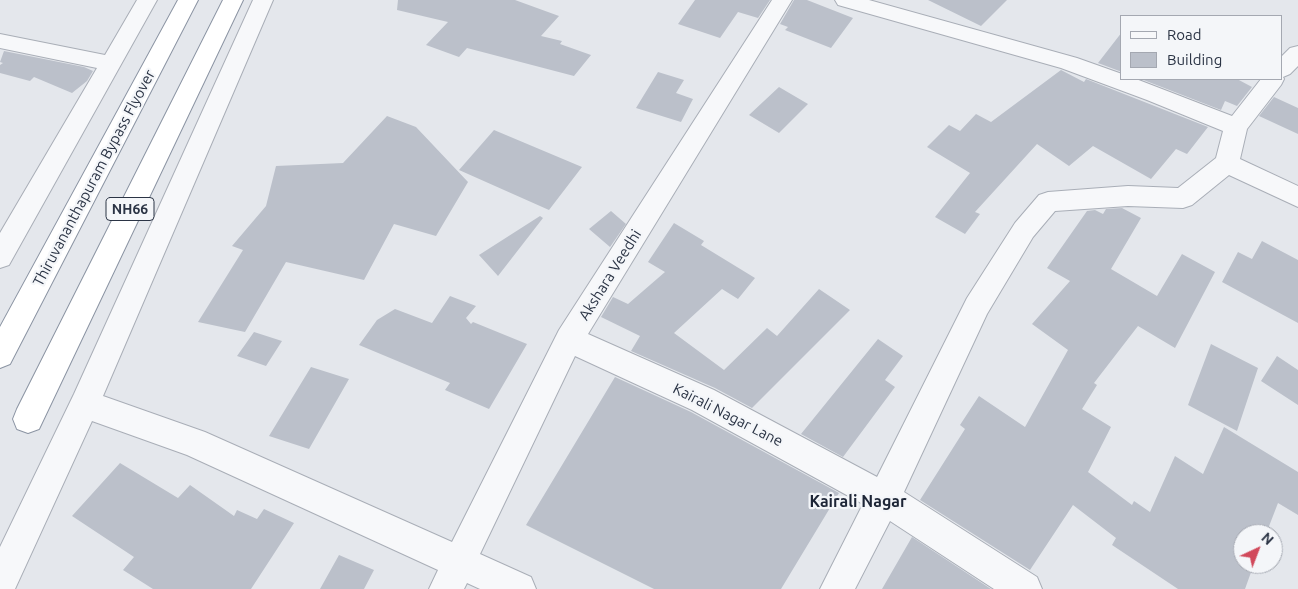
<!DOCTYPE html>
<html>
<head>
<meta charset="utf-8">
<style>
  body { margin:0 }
  #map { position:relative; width:1298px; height:589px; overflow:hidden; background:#e4e7ec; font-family:Ubuntu,sans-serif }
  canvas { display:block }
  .legend { position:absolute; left:1120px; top:15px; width:162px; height:65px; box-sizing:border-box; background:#f4f6f9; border:1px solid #a4a8b1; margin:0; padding:6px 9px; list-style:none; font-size:15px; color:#2b3445 }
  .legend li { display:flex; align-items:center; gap:10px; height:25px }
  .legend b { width:25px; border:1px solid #a4a8b1 }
  .north { position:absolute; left:1233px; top:524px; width:50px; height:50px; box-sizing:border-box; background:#f4f6f9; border:1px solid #a4a8b1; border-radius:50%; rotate:43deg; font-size:14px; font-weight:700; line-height:20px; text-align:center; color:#2b3445 }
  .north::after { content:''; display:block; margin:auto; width:18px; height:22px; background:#d1495b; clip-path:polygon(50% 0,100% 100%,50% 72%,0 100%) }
</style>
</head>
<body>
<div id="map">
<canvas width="1298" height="589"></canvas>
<ul class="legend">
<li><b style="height:6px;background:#f7f8fa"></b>Road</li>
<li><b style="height:14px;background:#bbc0ca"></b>Building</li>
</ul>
<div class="north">N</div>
</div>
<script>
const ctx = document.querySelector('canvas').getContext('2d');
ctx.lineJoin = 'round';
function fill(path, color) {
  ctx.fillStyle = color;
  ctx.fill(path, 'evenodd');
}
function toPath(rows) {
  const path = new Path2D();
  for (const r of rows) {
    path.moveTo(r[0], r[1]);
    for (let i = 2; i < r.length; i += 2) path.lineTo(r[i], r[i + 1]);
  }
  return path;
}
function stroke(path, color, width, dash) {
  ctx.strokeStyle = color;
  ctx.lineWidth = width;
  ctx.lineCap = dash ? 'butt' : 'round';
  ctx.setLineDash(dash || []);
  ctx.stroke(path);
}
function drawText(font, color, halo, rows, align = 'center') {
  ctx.font = font + ' Ubuntu,sans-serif';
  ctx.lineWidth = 4.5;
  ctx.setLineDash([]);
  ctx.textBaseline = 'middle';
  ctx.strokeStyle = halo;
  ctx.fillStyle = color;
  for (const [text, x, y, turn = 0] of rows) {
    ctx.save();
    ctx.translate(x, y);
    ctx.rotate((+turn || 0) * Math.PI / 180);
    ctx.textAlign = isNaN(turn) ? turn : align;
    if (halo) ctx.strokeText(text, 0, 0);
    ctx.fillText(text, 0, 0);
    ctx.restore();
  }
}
fill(toPath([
  [398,0,515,0,559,16,541,36,562,41,560,44,591,55,574,76,467,48,459,57,426,45,448,22,397,10],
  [695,0,770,0,758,18,738,12,720,38,678,24],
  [794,0,807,0,853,18,831,48,785,30,788,27,780,24],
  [928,0,1007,0,981,26],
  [1122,32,1122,72,1098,63],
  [4,51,84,67,93,71,87,81,72,93,34,77,30,81,0,73,0,65,3,63,0,62],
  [1061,70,1084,82,1086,79,1208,127,1187,154,1176,149,1151,179,1093,146,1069,166,1037,144,975,212,980,214,965,234,935,217,970,173,927,147,949,125,960,131,976,114,991,122],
  [658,72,684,80,676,93,693,99,681,122,636,108],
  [1141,79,1237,79,1252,87,1237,106,1225,101,1221,110],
  [779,87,808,104,779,133,749,115],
  [1274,97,1298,108,1298,134,1259,116],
  [387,116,416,127,468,182,436,236,394,224,364,280,286,262,245,332,198,322,243,250,232,246,266,206,276,166,343,163],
  [494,130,582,167,549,210,459,170],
  [1122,208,1141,218,1111,269,1157,296,1182,254,1215,272,1175,348,1138,326,1094,383,1097,385,1082,409,1111,427,1088,472,1132,505,1134,501,1150,512,1175,456,1203,474,1224,427,1298,472,1298,515,1278,503,1266,534,1243,534,1243,564,1254,564,1245,589,1178,589,1112,545,1116,538,1073,505,1030,570,920,500,965,429,960,425,979,396,1025,427,1068,350,1032,324,1070,281,1047,268,1087,211,1095,210,1103,214,1106,209],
  [611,211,626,224,610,247,589,229],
  [540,216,543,218,498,276,479,255],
  [674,223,704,241,701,245,755,278,738,299,722,289,674,333,724,370,767,328,777,336,819,289,850,310,752,408,715,388,631,351,640,336,601,317,613,297,628,304,665,272,648,262],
  [1262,241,1298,260,1298,323,1222,282,1238,252,1252,259],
  [450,296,476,306,466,318,471,324,473,322,527,344,489,409,445,390,450,383,359,345,377,320,395,309,432,323],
  [254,332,282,341,266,366,237,356],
  [878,339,903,356,885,380,895,387,843,457,801,434],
  [1211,344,1258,368,1237,431,1188,405],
  [1277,356,1298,370,1298,405,1261,381],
  [311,367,349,379,309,449,269,436],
  [615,377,691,412,839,493,781,589,654,589,526,525],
  [120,463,178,498,190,485,234,516,237,510,257,519,264,509,294,523,251,589,153,589,123,570,134,557,72,516],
  [912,537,991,589,882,589],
  [339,555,374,570,364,589,320,589]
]), '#bbc0ca');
const minor = toPath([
  [137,0,157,0,9,265,0,268,0,233,97,68,0,48,0,34,105,55,137,0],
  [253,0,273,0,103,396,205,432,452,542,559,330,772,0,792,0,588,334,714,390,877,477,967,298,1015,223,1039,195,1048,192,1128,186,1178,188,1216,158,1223,131,1147,100,1061,68,838,5,835,0,869,0,1077,58,1122,74,1122,79,1136,79,1232,116,1261,79,1282,79,1282,56,1290,48,1298,46,1298,66,1290,74,1283,77,1284,79,1281,85,1247,129,1240,159,1298,186,1298,207,1229,175,1192,205,1183,208,1128,206,1055,211,1033,237,987,314,904,492,1037,577,1042,589,994,589,890,521,855,589,820,589,863,504,692,410,575,356,480,554,531,577,536,589,480,589,467,583,464,589,429,589,438,570,187,455,92,421,15,589,0,589,0,547,74,394,253,0]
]);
const highway = toPath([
  [178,0,198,0,10,364,0,368,0,327,178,0],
  [223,0,243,0,39,429,28,433,17,429,13,419,17,409,223,0]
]);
stroke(minor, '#a9aeb7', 2);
stroke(highway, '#8b94a3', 2);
fill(minor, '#f7f8fa');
fill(highway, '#fff');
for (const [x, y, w] of [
  [130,209,48]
]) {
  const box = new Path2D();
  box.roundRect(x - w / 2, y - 11.5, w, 23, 4);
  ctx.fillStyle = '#f4f6f9';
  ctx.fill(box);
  stroke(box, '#2b3445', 1);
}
drawText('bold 14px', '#2b3445', null, [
  ["NH66",130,209]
]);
drawText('15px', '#2b3445', '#f4f6f9', [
  ["Thiruvananthapuram Bypass Flyover",94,178,-62],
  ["Akshara Veedhi",610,275,-58],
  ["Kairali Nagar Lane",728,415,27]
]);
drawText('bold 16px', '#1d2536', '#f4f6f9', [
  ["Kairali Nagar",858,502]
]);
</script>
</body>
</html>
